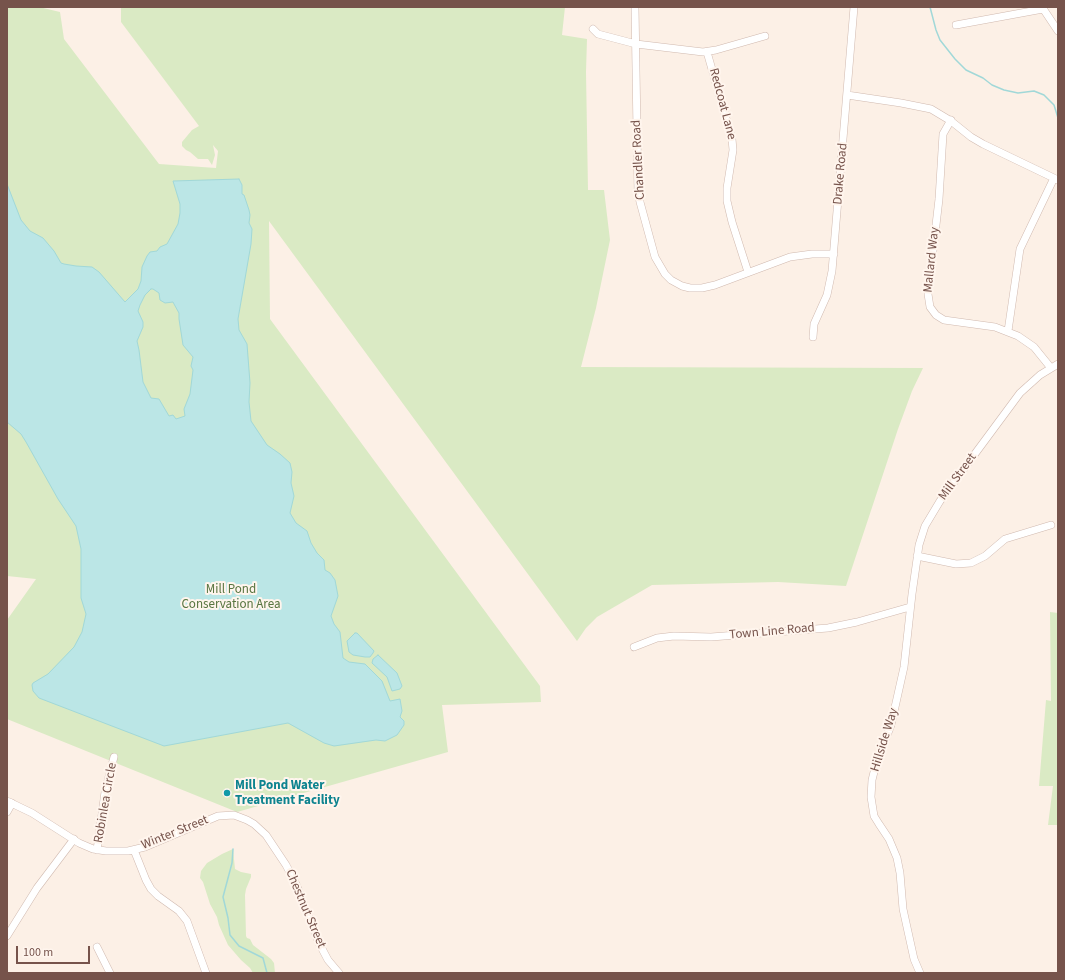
<!DOCTYPE html>
<html>
<head>
<meta charset="utf-8">
<style>
  body { margin:0 }
  #map { position:relative; width:1065px; height:980px; overflow:hidden; background:#fcf0e6; font-family:"Source Sans 3",sans-serif }
  canvas { display:block }
  .frame { position:absolute; inset:0; border:8px solid #76534b; pointer-events:none }
  .scale { position:absolute; left:16px; top:946px; width:74px; height:18px; box-sizing:border-box; border:2px solid #76534b; border-top:0; padding-left:5px; font-size:12px; line-height:14px; white-space:nowrap; color:#76534b; -webkit-text-stroke:3px #fff5ed; paint-order:stroke }
</style>
</head>
<body>
<div id="map">
<canvas width="1065" height="980"></canvas>
<div class="frame"></div>
<div class="scale">100 m</div>
</div>
<script>
const ctx = document.querySelector('canvas').getContext('2d');
ctx.lineJoin = 'round';
function fill(path, color) {
  ctx.fillStyle = color;
  ctx.fill(path, 'evenodd');
}
function toPath(rows) {
  const path = new Path2D();
  for (const r of rows) {
    path.moveTo(r[0], r[1]);
    for (let i = 2; i < r.length; i += 2) path.lineTo(r[i], r[i + 1]);
  }
  return path;
}
function stroke(path, color, width, dash) {
  ctx.strokeStyle = color;
  ctx.lineWidth = width;
  ctx.lineCap = dash ? 'butt' : 'round';
  ctx.setLineDash(dash || []);
  ctx.stroke(path);
}
function drawText(font, color, halo, rows, align = 'center') {
  ctx.font = font + ' "Source Sans 3",sans-serif';
  ctx.lineWidth = 4;
  ctx.setLineDash([]);
  ctx.textBaseline = 'middle';
  ctx.strokeStyle = halo;
  ctx.fillStyle = color;
  for (const [text, x, y, turn = 0] of rows) {
    ctx.save();
    ctx.translate(x, y);
    ctx.rotate((+turn || 0) * Math.PI / 180);
    ctx.textAlign = isNaN(turn) ? turn : align;
    if (halo) ctx.strokeText(text, 0, 0);
    ctx.fillText(text, 0, 0);
    ctx.restore();
  }
}
fill(toPath([
  [7,7,39,7,60,12,64,39,159,164,216,168,218,151,213,145,215,155,212,165,208,159,198,159,190,152,186,150,182,146,182,142,192,130,199,126,121,22,121,7,565,7,562,35,587,39,586,72,588,190,604,190,610,240,596,308,581,367,923,368,912,391,898,429,846,586,778,582,652,585,597,617,586,628,577,641,269,221,270,319,540,686,541,702,442,705,448,752,237,812,7,719,7,620,36,579,7,576],
  [1050,612,1058,613,1058,825,1048,825,1053,786,1039,786,1046,700,1051,701],
  [233,849,235,869,241,872,251,874,251,877,246,889,245,895,246,936,247,938,250,939,253,945,271,959,274,963,275,973,253,973,250,968,241,960,228,945,219,925,217,917,210,904,203,882,200,878,201,871,207,863,222,854]
]), '#daeac4');
const water = toPath([
  [239,179,242,185,242,194,244,195,249,210,250,215,249,223,252,229,251,244,238,319,239,330,247,344,250,383,249,402,251,421,267,445,280,454,290,463,292,472,291,483,294,496,290,513,296,523,307,531,311,543,317,553,324,560,325,570,330,573,335,580,338,596,331,616,334,624,340,632,343,658,349,662,365,664,382,681,390,701,400,699,402,711,400,717,404,721,404,725,397,735,385,741,376,740,334,746,324,743,288,723,164,746,39,698,33,691,32,685,33,683,48,674,74,647,82,632,86,614,81,598,81,549,76,526,58,499,26,442,21,434,7,422,7,184,21,220,30,231,43,238,54,251,61,263,64,264,76,266,92,267,99,272,125,302,138,289,141,281,142,267,147,256,150,252,157,251,160,247,167,244,178,224,180,213,180,204,173,181,239,179],
  [151,289,153,289,159,293,160,300,165,303,173,302,174,304,179,313,179,319,183,345,193,357,191,366,193,370,190,394,184,409,185,416,176,419,173,415,169,416,159,399,151,398,143,382,139,350,137,341,143,327,143,322,138,311,140,305,145,295,151,289],
  [355,633,357,633,374,651,373,653,370,657,365,657,353,655,349,652,347,641,355,633],
  [378,655,397,673,402,686,400,689,392,691,387,677,372,663,373,659,378,655]
]);
fill(water, '#bbe6e6');
stroke(water, '#a1d8d8', 1);
stroke(toPath([
  [930,7,936,30,940,40,955,59,966,70,983,78,992,85,1004,90,1018,93,1034,91,1044,95,1054,105,1058,118],
  [233,849,232,863,223,897,228,918,230,935,239,946,263,958,267,973]
]), '#a1d8d8', 1.5);
const minor = toPath([
  [635,7,638,193,640,202,655,257,665,274,671,280,682,286,690,288,702,288,715,285,790,257,812,254,834,254],
  [1042,7,1058,31],
  [956,25,1043,9],
  [593,29,598,34,636,44,703,52,716,50,765,36],
  [707,52,732,139,733,150,727,188,727,201,732,222,748,272],
  [847,95,901,103,931,109,951,121,971,137,983,144,1058,180],
  [951,120,943,134,939,199,928,294,930,307,936,315,944,320,995,327,1018,336,1034,347,1051,368],
  [1008,331,1020,249,1054,178],
  [813,337,814,324,827,295,832,271,854,7],
  [917,556,956,564,971,563,985,556,1005,539,1051,525],
  [634,647,657,638,674,636,711,637,828,628,857,622,910,607],
  [7,801,32,813,79,843,93,849,106,851,128,851,145,847,218,816,234,815,247,820,254,824,266,835,286,865,296,884,319,943,328,960,339,973],
  [7,812,12,803],
  [97,850,105,792,114,757],
  [134,850,146,880,151,889,158,896,179,911,187,921,206,973],
  [7,936,37,888,74,839],
  [97,947,110,973],
  [920,973,914,959,903,909,900,873,897,858,889,839,879,824,874,816,871,797,872,780,876,764,891,725,904,667,912,594,919,545,925,526,940,501,1020,393,1040,375,1058,364]
]);
stroke(minor, '#d0b9af', 8);
stroke(minor, '#fff', 7);
for (const [x, y, r, color] of [
  [227,793,4,"#0f9aa8"]
]) {
  const dot = new Path2D();
  dot.arc(x, y, r, 0, 2 * Math.PI);
  ctx.fillStyle = color;
  ctx.fill(dot);
  stroke(dot, '#fff5ed', 1.5);
}
drawText('13px', '#76534b', '#fff5ed', [
  ["Redcoat Lane",722,104,75],
  ["Chandler Road",639,160,-93],
  ["Drake Road",841,174,-85],
  ["Mallard Way",932,260,-84],
  ["Mill Street",958,477,-54],
  ["Town Line Road",772,632,-5],
  ["Hillside Way",885,740,-73],
  ["Robinlea Circle",106,803,-80],
  ["Winter Street",175,833,-22],
  ["Chestnut Street",305,909,67]
]);
drawText('13px', '#587540', '#fff5ed', [
  ["Mill Pond",231,590],
  ["Conservation Area",231,605]
]);
drawText('bold 13px', '#0d838f', '#fff5ed', [
  ["Mill Pond Water",235,786],
  ["Treatment Facility",235,801]
], 'left');
</script>
</body>
</html>
